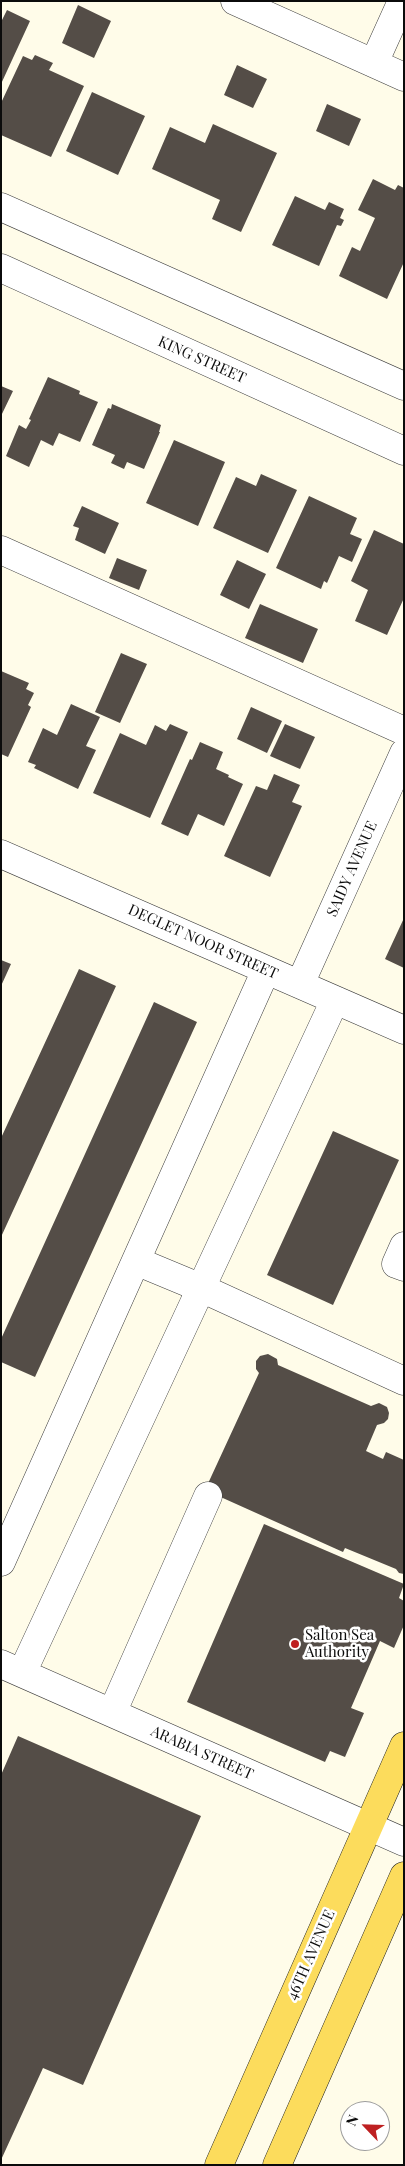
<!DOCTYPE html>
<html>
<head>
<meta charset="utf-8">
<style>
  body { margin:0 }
  #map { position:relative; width:405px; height:2166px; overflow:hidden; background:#fffce9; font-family:"Playfair Display",serif }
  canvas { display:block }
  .frame { position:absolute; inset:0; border:2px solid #0b0b0b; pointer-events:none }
  .north { position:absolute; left:340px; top:2101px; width:50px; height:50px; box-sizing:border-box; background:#fff; border:1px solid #9d9d9d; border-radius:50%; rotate:294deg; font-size:14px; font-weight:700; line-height:20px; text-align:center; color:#0b0b0b }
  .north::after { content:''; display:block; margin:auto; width:18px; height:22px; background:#be2021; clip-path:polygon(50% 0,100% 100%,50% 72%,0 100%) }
</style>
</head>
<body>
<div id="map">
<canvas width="405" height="2166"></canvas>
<div class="frame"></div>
<div class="north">N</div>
</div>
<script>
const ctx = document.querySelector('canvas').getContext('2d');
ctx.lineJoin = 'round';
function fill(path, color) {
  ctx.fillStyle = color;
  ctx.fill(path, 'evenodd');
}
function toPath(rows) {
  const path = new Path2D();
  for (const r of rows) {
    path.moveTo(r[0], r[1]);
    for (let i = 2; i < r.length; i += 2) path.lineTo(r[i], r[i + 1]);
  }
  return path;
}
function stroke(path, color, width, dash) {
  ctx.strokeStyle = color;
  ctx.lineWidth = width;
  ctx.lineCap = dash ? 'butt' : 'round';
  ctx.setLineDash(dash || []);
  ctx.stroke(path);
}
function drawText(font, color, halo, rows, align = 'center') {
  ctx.font = font + ' "Playfair Display",serif';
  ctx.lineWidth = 5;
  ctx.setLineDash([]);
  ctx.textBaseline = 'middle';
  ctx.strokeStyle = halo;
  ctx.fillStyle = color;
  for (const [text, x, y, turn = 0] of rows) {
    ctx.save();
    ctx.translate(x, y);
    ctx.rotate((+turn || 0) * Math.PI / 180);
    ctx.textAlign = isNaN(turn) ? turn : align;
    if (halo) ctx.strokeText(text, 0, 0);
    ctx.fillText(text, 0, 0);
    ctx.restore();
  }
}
fill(toPath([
  [78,5,111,21,94,58,62,43],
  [7,10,30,21,1,84,1,22],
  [35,55,53,63,49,70,84,86,51,157,1,135,1,103,23,56,32,60],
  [237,65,267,79,253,108,224,95],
  [92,92,145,116,118,175,66,151],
  [327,104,361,119,349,146,316,131],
  [213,124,277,153,241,232,212,219,220,200,152,169,170,127,205,143],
  [373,179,395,190,398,185,404,188,404,262,387,299,339,276,352,247,360,251,375,218,358,210],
  [295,196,325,210,329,202,344,209,340,218,344,220,341,226,337,225,319,266,272,245],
  [48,377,80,391,79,394,98,402,80,442,59,433,53,446,41,440,29,467,6,456,19,425,26,429,31,420,29,419],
  [1,386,13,391,1,416],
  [112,404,161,425,159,432,160,432,144,469,127,462,124,469,111,463,115,455,92,445,108,408,111,409],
  [174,440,225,462,198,526,146,503],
  [261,474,297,490,268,553,213,528,236,477,256,486],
  [309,496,357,518,350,534,362,539,352,562,339,556,327,583,324,581,321,589,276,568],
  [82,506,119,523,105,554,75,540,79,528,73,526],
  [374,530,404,544,404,598,387,635,355,621,368,590,351,581],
  [117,558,147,570,139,590,109,578],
  [237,560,266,574,249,609,220,595],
  [260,604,318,629,303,663,245,638],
  [121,653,147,664,120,723,95,712],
  [1,671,29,683,26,689,34,693,28,705,31,707,8,757,1,754],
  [71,704,100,717,86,746,96,750,78,789,34,768,36,765,28,762,43,728,57,735],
  [251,707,282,721,267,753,237,739],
  [170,724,188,732,150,818,93,793,120,733,146,745,155,725,166,731],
  [285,724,315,737,300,769,270,756],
  [200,742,223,752,216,769,229,775,228,777,243,784,224,826,198,814,188,836,161,824,190,759,192,760],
  [274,774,300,785,292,802,302,806,270,877,224,856,256,786,267,790],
  [404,918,404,968,385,959],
  [1,960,11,964,1,986],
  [79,969,116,986,1,1237,1,1138],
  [154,1002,197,1022,35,1377,1,1362,1,1339],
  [333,1131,399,1160,333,1305,267,1275],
  [268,1354,277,1359,278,1365,371,1406,379,1403,387,1407,389,1413,388,1419,384,1423,377,1425,366,1451,383,1459,386,1452,404,1460,404,1574,399,1573,396,1569,345,1548,343,1552,205,1490,259,1373,256,1369,256,1361,260,1356],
  [264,1524,404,1584,399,1598,404,1601,404,1625,394,1648,380,1641,351,1708,364,1713,345,1757,330,1751,325,1762,187,1702],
  [18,1736,201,1816,83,2085,43,2068,1,2160,1,1775]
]), '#544d47');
const minor = toPath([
  [235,1,404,77],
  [374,63,402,1],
  [1,207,404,386],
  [1,268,404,451],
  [1,550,404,731],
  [1,854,404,1030],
  [300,984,404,753],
  [404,1246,396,1264,404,1267],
  [136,1261,201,1288,404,1381],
  [1,1562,266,970],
  [1,1664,404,1842],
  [22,1673,335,1000],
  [112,1713,208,1496]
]);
const major = toPath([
  [219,2165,404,1746],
  [277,2165,404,1876]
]);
stroke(minor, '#3e3e3e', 29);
stroke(major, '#1c1c1c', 29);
stroke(minor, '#fff', 28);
stroke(major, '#fcdc5c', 28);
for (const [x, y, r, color] of [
  [295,1644,5,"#be2021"]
]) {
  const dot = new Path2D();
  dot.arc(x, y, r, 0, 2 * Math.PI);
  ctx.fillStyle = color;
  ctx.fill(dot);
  stroke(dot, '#fff', 2);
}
drawText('15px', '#0b0b0b', '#fff', [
  ["KING STREET",202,360,24],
  ["SAIDY AVENUE",352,869,-66],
  ["DEGLET NOOR STREET",203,942,24],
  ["ARABIA STREET",202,1753,24],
  ["46TH AVENUE",311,1955,-66]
]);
drawText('15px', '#0b0b0b', '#fff', [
  ["Salton Sea",305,1635],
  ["Authority",305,1652]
], 'left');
</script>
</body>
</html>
